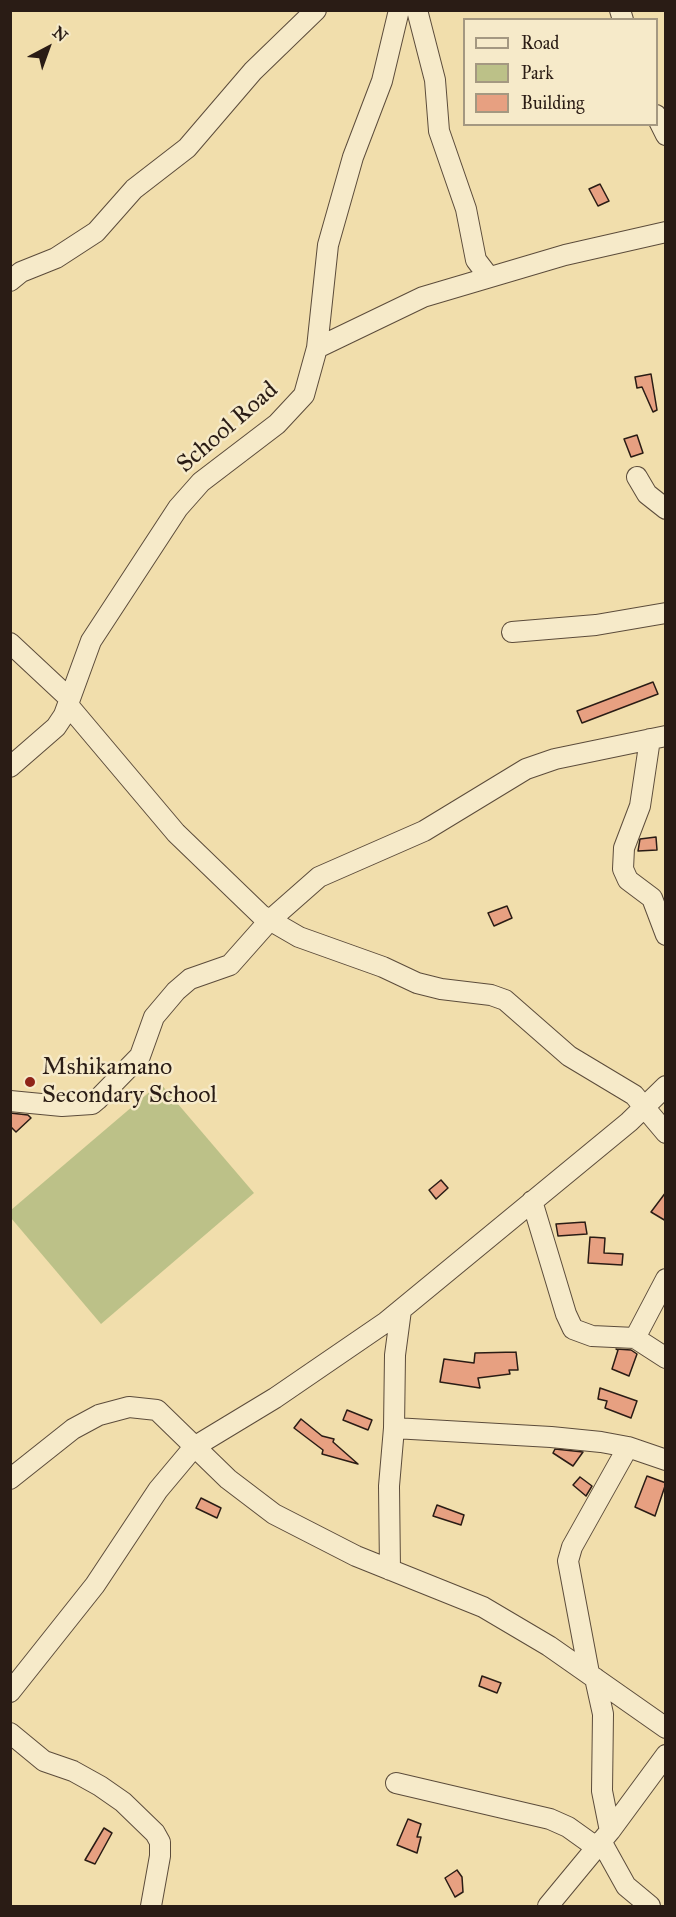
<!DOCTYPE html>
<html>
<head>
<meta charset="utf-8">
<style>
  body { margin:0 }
  #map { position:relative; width:676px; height:1917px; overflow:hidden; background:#f1deac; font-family:"IM FELL Great Primer",serif }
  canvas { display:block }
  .frame { position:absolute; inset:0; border:12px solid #2a1c15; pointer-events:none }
  .legend { position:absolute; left:463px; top:18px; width:195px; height:108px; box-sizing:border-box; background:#f6eac9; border:2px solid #a49881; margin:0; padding:8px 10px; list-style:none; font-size:18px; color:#2a1c15 }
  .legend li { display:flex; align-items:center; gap:12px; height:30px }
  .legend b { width:30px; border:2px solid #a49881 }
  .north { position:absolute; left:18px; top:18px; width:60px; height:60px; -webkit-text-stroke:4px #f6eac9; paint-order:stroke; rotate:41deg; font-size:16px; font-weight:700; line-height:24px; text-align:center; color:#2a1c15 }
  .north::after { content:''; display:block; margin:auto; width:21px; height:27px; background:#2a1c15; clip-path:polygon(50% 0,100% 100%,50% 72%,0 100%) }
</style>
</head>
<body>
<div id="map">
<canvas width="676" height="1917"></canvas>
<div class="frame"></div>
<ul class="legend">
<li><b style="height:8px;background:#f6eac9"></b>Road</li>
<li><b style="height:16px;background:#bcc188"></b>Park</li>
<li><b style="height:16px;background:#e7a081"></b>Building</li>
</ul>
<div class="north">N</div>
</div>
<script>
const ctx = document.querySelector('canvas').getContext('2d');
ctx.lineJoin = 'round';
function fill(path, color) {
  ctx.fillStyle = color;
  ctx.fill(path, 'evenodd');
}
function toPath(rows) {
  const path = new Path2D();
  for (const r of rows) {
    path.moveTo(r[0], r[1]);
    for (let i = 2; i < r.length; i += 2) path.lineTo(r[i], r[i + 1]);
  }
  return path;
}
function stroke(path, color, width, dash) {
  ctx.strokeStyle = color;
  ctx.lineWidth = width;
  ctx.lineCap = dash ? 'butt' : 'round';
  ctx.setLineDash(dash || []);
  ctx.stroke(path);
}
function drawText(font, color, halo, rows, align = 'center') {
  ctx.font = font + ' "IM FELL Great Primer",serif';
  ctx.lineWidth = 5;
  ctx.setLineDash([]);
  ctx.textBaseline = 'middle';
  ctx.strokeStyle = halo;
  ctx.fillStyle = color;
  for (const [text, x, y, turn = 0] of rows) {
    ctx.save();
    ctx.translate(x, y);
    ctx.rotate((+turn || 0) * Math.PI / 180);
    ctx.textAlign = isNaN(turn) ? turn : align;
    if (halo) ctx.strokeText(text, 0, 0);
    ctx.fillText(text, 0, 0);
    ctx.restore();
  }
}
fill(toPath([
  [160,1083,254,1193,101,1324,11,1218,11,1210]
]), '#bcc188');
const building = toPath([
  [600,184,609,201,598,206,589,189,600,184],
  [651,374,657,410,653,412,642,387,637,388,635,377,651,374],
  [637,435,643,453,631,457,624,439,637,435],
  [653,682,658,694,582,723,577,711,653,682],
  [656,837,657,850,638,851,640,839,656,837],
  [507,906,512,918,494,926,488,913,507,906],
  [10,1113,28,1115,31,1118,16,1132,10,1126,10,1113],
  [441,1180,448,1188,436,1199,429,1190,441,1180],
  [666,1192,666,1221,651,1212,666,1192],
  [585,1222,587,1234,558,1236,556,1224,585,1222],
  [590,1237,605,1238,604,1253,623,1254,622,1265,588,1263,590,1237],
  [616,1349,631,1350,637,1354,629,1376,612,1369,618,1350,616,1349],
  [516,1352,518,1370,509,1370,510,1374,478,1378,480,1388,440,1382,444,1359,474,1363,475,1353,516,1352],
  [600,1388,637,1401,631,1418,605,1408,607,1401,598,1399,600,1388],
  [347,1410,372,1420,368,1430,343,1420,347,1410],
  [301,1419,322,1436,334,1439,333,1442,358,1464,322,1454,323,1450,294,1428,301,1419],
  [555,1449,583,1452,573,1466,553,1453,555,1449],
  [647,1476,666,1483,655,1516,635,1507,647,1476],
  [580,1477,592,1486,586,1496,573,1485,580,1477],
  [201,1498,221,1508,217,1518,196,1508,201,1498],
  [437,1505,464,1515,461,1525,433,1516,437,1505],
  [482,1676,501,1683,497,1693,479,1686,482,1676],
  [408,1819,421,1824,417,1837,421,1837,417,1853,397,1845,408,1819],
  [104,1828,112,1833,95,1864,85,1860,104,1828],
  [457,1870,462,1877,463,1892,455,1897,445,1878,457,1870]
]);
fill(building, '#e7a081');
stroke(building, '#2a1c15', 1.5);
const minor = toPath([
  [417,10,435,80,439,131,466,209,476,260,489,277],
  [620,10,623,20],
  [656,115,666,135],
  [10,281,21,272,56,258,96,232,134,189,187,148,253,71,316,10],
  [317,348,423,297,565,255,666,232],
  [637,477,647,494,666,509],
  [512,632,596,625,666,613],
  [10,643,70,699],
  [68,705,176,833,261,915,299,937,383,967,417,983,441,989,491,995,505,1000,569,1056,634,1095,666,1133],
  [650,739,640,806,624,848,623,869,628,880,652,898,666,935],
  [10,767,56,727,64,715,91,641,178,508,201,482,277,424,304,395,317,348,328,245,353,157,382,81,399,10],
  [10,1101,62,1106,92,1104,98,1099,140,1056,154,1017,176,991,190,979,230,965,269,921,319,877,424,831,526,769,555,759,666,736],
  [532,1201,566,1314,573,1329,592,1336,635,1338,666,1358],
  [635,1338,666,1279],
  [394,1428,551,1437,601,1442,628,1447,666,1460],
  [10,1479,73,1429,99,1415,129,1407,157,1410,228,1479,274,1514,356,1556,483,1607,549,1646,666,1728],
  [390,1570,389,1486,394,1428,395,1355,401,1310],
  [589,1673,568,1561,572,1547,628,1447],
  [595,1678,603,1714,602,1791,610,1831],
  [10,1692,95,1585,158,1490,194,1447,275,1398,386,1322,629,1122,666,1086],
  [10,1733,44,1761,73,1771,100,1786,123,1802,155,1833,160,1842,160,1856,151,1906],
  [396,1783,550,1819,568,1827,596,1847],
  [601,1841,626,1886,650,1906],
  [548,1906,610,1831,666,1755]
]);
stroke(minor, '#5c4c3b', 22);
stroke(minor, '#f6eac9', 20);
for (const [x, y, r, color] of [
  [30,1082,6,"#8f2418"]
]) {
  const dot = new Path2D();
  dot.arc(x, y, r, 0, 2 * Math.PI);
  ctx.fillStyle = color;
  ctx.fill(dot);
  stroke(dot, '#f6eac9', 2);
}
drawText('24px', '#2a1c15', '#f6eac9', [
  ["School Road",228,428,-41]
]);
drawText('24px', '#2a1c15', '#f6eac9', [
  ["Mshikamano",42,1068],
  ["Secondary School",42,1096]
], 'left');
</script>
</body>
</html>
